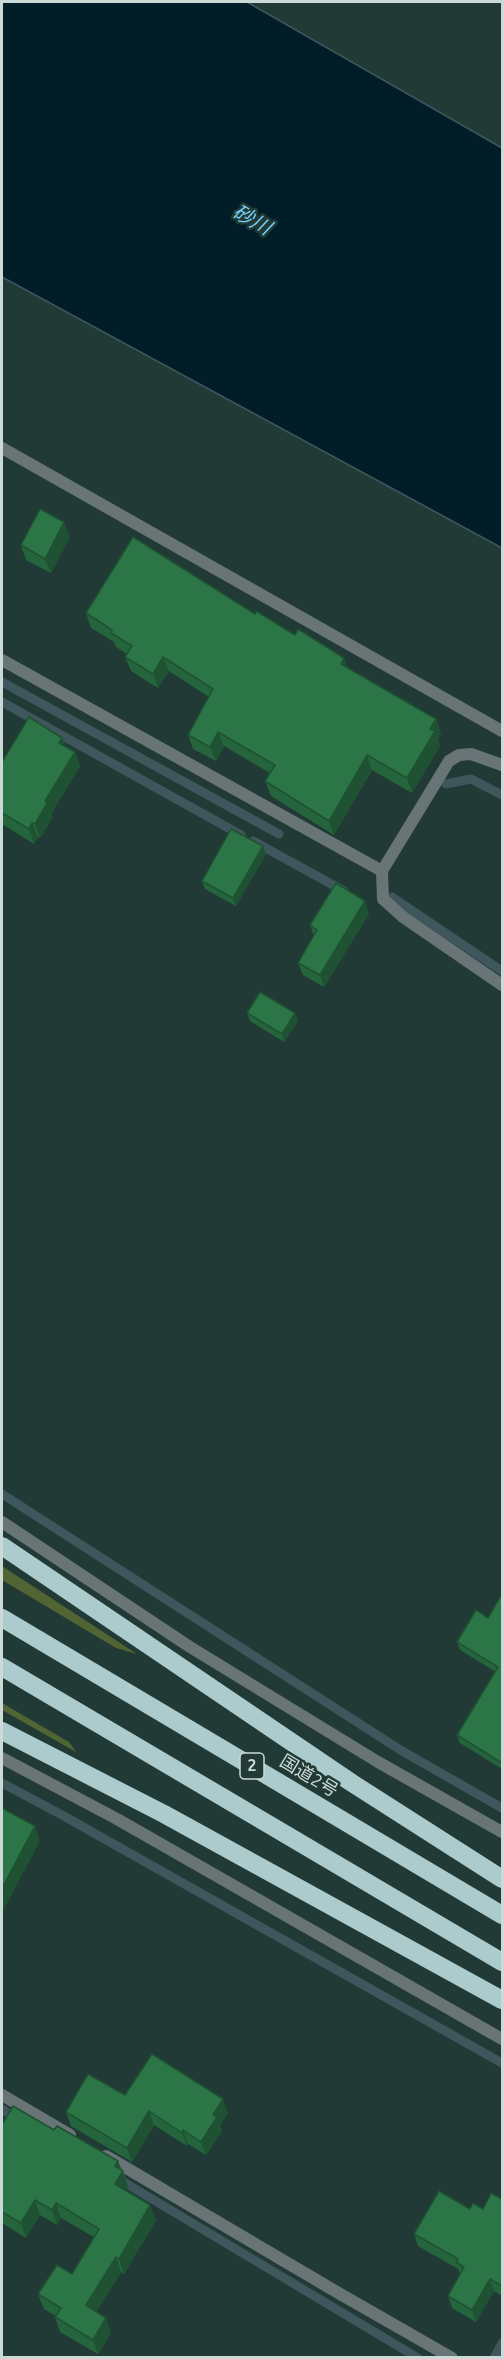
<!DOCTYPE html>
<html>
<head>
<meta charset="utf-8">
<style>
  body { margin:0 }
  #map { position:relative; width:504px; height:2359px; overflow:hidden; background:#213a35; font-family:Ubuntu,sans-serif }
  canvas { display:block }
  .frame { position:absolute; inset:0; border:3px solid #cbdad6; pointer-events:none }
</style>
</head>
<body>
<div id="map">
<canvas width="504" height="2359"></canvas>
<div class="frame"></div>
</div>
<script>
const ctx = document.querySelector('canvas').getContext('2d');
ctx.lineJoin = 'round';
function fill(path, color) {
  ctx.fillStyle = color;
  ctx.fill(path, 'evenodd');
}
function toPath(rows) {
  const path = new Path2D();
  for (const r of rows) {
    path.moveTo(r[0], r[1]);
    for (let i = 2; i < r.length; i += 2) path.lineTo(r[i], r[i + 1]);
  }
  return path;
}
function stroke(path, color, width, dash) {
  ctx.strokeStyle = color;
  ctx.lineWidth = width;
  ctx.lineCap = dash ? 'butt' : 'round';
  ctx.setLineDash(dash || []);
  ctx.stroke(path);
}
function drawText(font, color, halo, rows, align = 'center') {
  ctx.font = font + ' Ubuntu,"Noto Sans JP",sans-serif';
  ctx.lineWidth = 5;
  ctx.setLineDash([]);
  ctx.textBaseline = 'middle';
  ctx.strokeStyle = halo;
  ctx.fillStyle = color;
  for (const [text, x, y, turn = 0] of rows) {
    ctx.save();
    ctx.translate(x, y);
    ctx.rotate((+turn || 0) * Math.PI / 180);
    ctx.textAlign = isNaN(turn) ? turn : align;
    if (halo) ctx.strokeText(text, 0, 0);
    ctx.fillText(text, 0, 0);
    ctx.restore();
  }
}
fill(toPath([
  [2,1566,137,1654,116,1648,2,1580],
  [2,1703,69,1742,76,1752,2,1710]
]), '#506533');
const water = toPath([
  [2,2,247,2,502,148,502,548,2,277,2,2]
]);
fill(water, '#011d28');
stroke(water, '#3e565c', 1.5);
stroke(toPath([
  [2,682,279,834],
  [2,702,241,835],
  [446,784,471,779,502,795],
  [253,841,344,891],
  [392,897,502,971],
  [2,1494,402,1751,502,1808],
  [2,1783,62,1815,502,2063],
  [2,2109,17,2119],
  [117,2178,418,2358],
  [494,2358,502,2343]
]), '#3e565c', 9);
stroke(toPath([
  [2,448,502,731],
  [2,660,382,871,383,899,403,917,502,985],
  [382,871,449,761,459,755,471,754,502,765],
  [2,1522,190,1647,378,1762,502,1832],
  [2,1758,117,1819,502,2039],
  [2,2095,70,2135],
  [106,2156,335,2291,452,2358]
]), '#687475', 12);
stroke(toPath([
  [2,1546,352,1783,502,1879],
  [2,1618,502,1915],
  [2,1667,502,1962],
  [2,1731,164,1814,502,2000]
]), '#accbcd', 18);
fill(toPath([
  [70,537,51,573,26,560,21,545],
  [86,613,255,614,436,719,441,734,438,739,440,746,412,793,372,770,334,835,271,796,265,781,270,773,224,746,216,761,193,749,188,735,209,697,169,671,158,688,131,671,125,657,127,654,116,647,114,642,91,628],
  [62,738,66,747,75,752,80,766,51,814,53,817,40,838,38,837,34,844,2,824,2,762],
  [263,846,266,854,236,906,205,889,202,881],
  [369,914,324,987,303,975,298,963,314,936,310,925],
  [247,1013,298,1021,284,1042,250,1021],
  [502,1594,502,1769,460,1743,457,1735,496,1672,460,1650,457,1642,488,1618],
  [125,2095,228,2113,220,2125,222,2131,206,2155,188,2144,187,2146,154,2125,132,2162,71,2126,66,2112],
  [2,2125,123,2171,128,2186,125,2190,156,2220,124,2274,121,2272,96,2312,111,2333,98,2354,60,2332,55,2317,56,2316,44,2309,38,2294,72,2274,94,2237,61,2218,57,2225,40,2215,26,2238,2,2223],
  [502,2199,502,2296,494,2291,476,2322,452,2308,448,2296,460,2274,458,2269,418,2246,414,2234,470,2209,483,2209]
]), '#25653d');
fill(toPath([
  [64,522,70,537,51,573,45,559],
  [163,657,169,671,158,688,153,674],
  [344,658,350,673,341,664],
  [436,719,441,734,438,739,440,746,412,793,407,778,430,729],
  [218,732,224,746,216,761,210,747],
  [62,738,68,752,59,743],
  [75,752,80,766,51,814,53,817,40,838,35,824,45,801],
  [367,755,372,770,334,835,329,821],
  [32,823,38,837,34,844,29,829],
  [263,846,266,854,236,906,233,898],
  [365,901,369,914,324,987,320,975],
  [295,1013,298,1021,284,1042,282,1034],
  [35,1826,40,1841,2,1913,2,1888],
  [223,2099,228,2113,220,2125,222,2131,206,2155,201,2142,213,2115],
  [149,2111,154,2125,132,2162,127,2148],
  [183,2130,188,2144,187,2146,182,2133],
  [118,2161,128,2186,120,2199,115,2184,115,2166],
  [35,2200,40,2215,26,2238,21,2223],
  [56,2203,61,2218,57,2225,52,2210],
  [150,2205,156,2220,124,2274,119,2259],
  [116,2257,121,2272,91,2320,86,2305],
  [490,2279,494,2291,476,2322,472,2310],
  [106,2318,111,2333,98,2354,93,2340]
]), '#1e5232');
const building = toPath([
  [40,509,64,522,45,559,21,545,40,509],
  [133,537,255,614,256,611,295,635,298,629,344,658,341,664,436,719,430,729,435,731,407,778,367,755,329,821,265,781,275,765,218,732,210,747,188,735,213,689,163,657,153,674,125,657,132,646,111,633,112,630,86,613,133,537],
  [29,717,62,738,59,743,75,752,45,801,47,803,35,824,32,823,29,829,2,813,2,762,29,717],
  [231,829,263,846,233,898,202,881,231,829],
  [336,883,365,901,320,975,298,963,317,930,310,925,336,883],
  [260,992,295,1013,282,1034,247,1013,260,992],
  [502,1594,502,1763,457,1735,498,1667,457,1642,476,1610,488,1618,502,1594],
  [2,1808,35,1826,2,1888,2,1808],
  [152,2054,223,2099,213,2115,217,2117,201,2142,183,2130,182,2133,149,2111,127,2148,66,2112,88,2074,125,2095,152,2054],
  [13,2106,54,2130,57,2126,118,2161,115,2166,123,2171,115,2184,150,2205,119,2259,116,2257,86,2305,106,2318,93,2340,55,2317,61,2308,38,2294,57,2265,72,2274,99,2229,56,2203,52,2210,35,2200,21,2223,2,2212,2,2125,13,2106],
  [439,2191,470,2209,473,2203,483,2209,491,2193,502,2199,502,2286,490,2279,472,2310,448,2296,464,2267,456,2262,458,2259,414,2234,439,2191]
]);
fill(building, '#2b7547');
stroke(building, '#1e5232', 1.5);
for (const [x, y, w] of [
  [252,1766,24]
]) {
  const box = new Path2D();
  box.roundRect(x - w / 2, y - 13, w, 26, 4.5);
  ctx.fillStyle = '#213a35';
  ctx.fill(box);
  stroke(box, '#cbdad6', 1.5);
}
drawText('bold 16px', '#cbdad6', null, [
  ["2",252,1766]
]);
drawText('18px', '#cbdad6', '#213a35', [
  ["国道2号",309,1776,31]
]);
drawText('italic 20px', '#72cff8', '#213a35', [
  ["砂川",252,220,29]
]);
</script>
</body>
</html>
